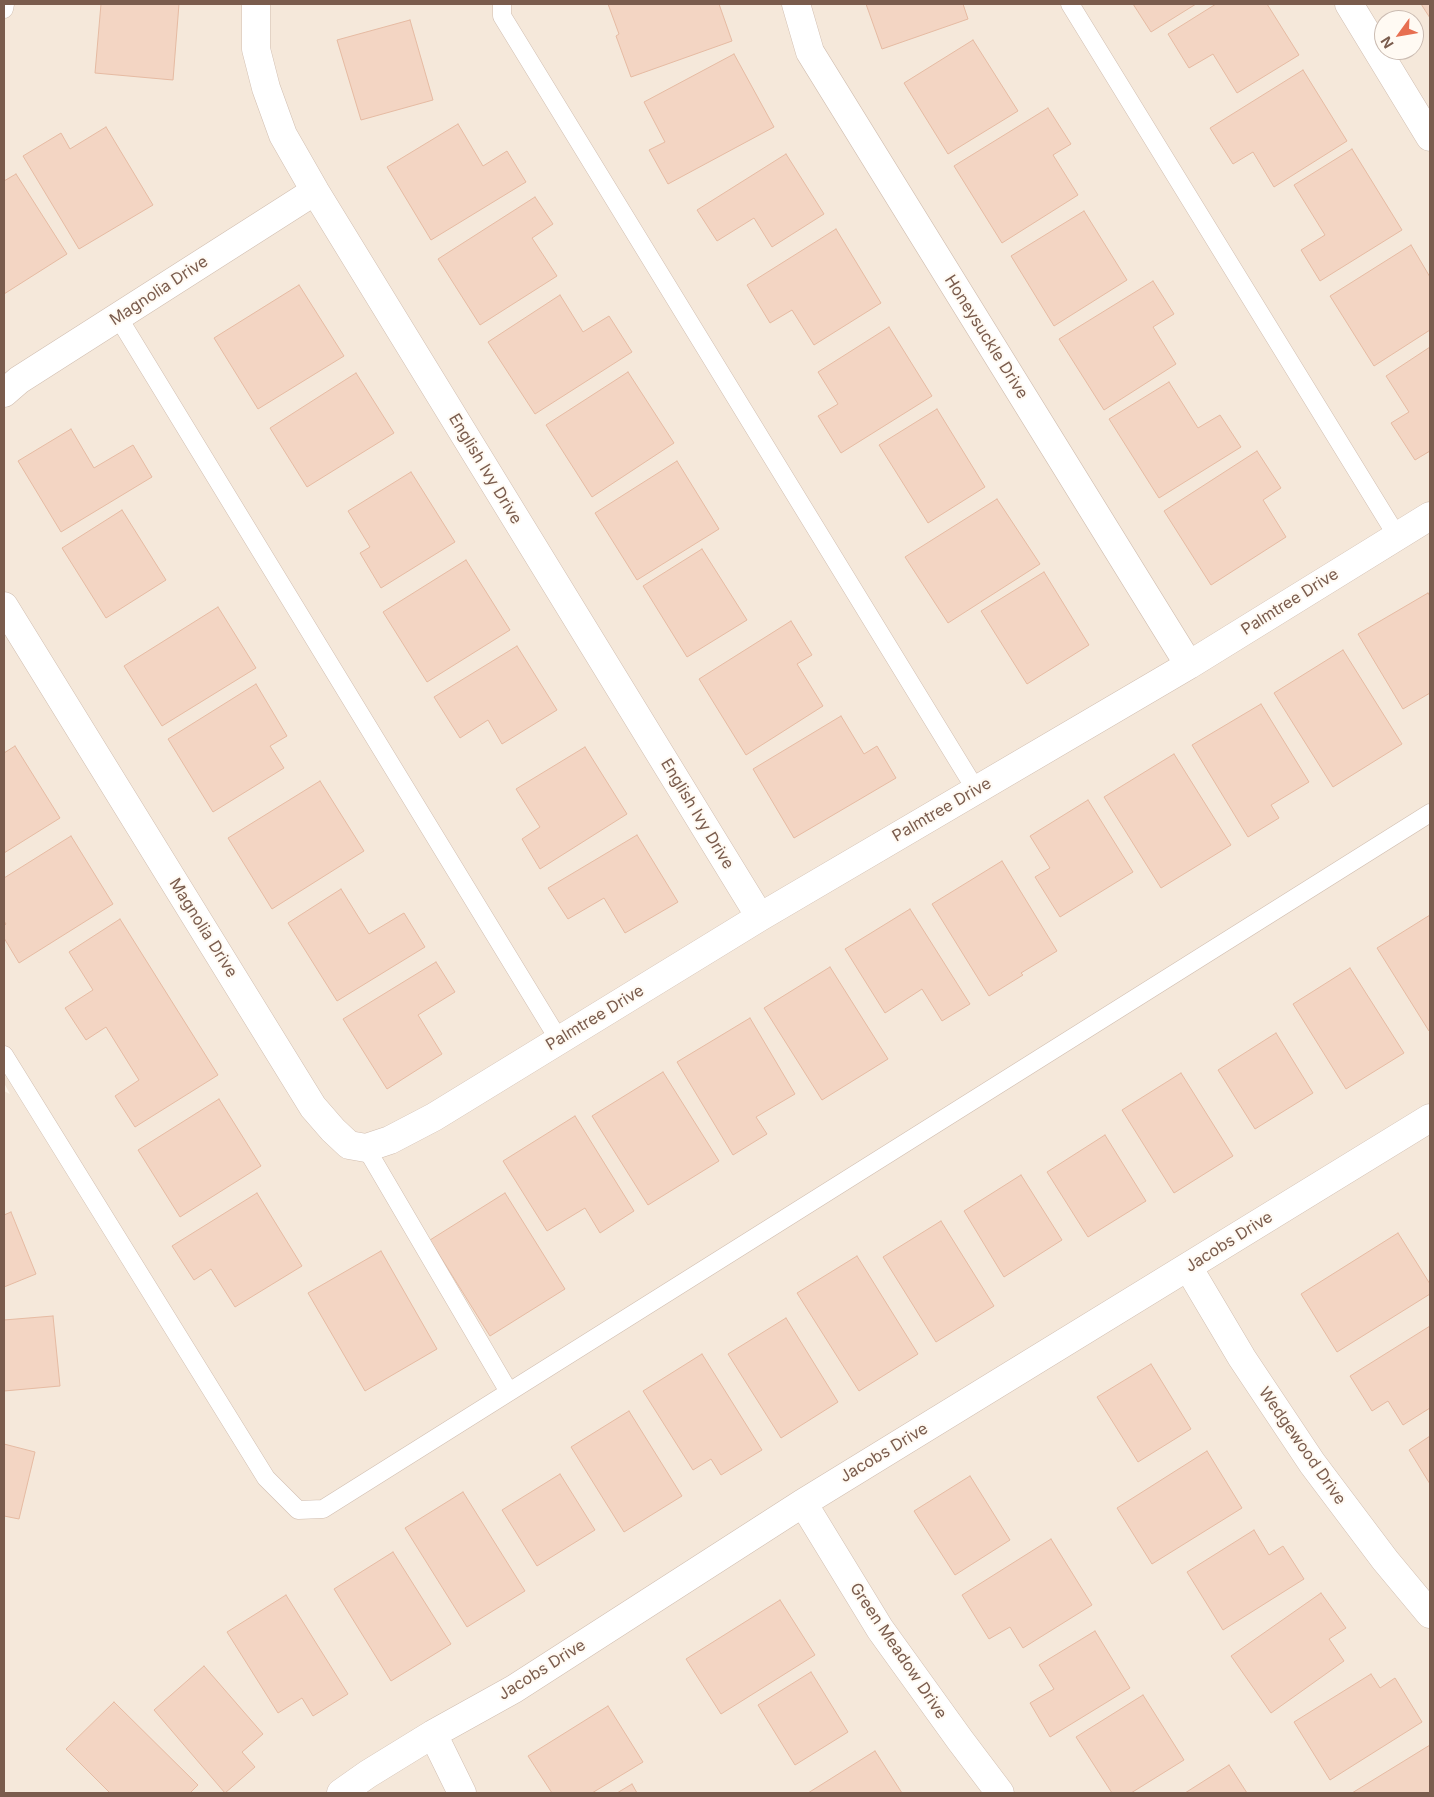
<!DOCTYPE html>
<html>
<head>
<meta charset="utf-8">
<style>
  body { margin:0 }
  #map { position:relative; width:1434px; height:1797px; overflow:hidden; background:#fdf6ec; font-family:Inter,sans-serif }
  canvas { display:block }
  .frame { position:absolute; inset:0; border:5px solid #7a5c4d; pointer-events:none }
  .north { position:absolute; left:1374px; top:10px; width:50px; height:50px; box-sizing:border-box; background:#fffaf3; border:1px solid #cabbb1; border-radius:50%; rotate:238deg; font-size:14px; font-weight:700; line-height:20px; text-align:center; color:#7a5c4d }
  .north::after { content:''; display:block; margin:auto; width:18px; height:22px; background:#e76f51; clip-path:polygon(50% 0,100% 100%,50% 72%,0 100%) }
</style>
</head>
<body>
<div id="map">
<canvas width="1434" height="1797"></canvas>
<div class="frame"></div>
<div class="north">N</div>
</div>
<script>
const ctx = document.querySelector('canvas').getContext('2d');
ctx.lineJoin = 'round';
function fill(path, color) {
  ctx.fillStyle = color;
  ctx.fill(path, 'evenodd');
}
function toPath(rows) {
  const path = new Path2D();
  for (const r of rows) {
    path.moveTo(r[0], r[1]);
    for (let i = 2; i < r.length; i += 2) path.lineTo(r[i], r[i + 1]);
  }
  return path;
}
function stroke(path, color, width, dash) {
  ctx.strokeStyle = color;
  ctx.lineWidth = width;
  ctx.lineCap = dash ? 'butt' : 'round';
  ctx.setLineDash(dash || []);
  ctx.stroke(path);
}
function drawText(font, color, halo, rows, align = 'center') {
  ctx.font = font + ' Inter,sans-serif';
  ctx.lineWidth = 4;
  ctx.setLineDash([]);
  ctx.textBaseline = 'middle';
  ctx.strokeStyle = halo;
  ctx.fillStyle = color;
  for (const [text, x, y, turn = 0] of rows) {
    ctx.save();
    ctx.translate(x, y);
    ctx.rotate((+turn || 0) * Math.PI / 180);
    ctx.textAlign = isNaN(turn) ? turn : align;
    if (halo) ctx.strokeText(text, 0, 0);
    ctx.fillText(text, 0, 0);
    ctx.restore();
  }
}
fill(toPath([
  [4,4,1430,4,1430,1793,4,1793,4,1091,10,1094,4,1083],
  [1384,20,1414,20,1414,50,1384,50]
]), '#f5e8da');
const building = toPath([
  [101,4,179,4,173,80,95,73,101,4],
  [608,4,719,4,732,41,631,77,616,36,619,34,608,4],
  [866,4,963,4,968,19,882,49,866,4],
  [1133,4,1196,4,1151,32,1133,4],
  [1216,4,1267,4,1299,55,1237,93,1213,54,1189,68,1168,34,1216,4],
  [1421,4,1430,4,1430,18,1421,4],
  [410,20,433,100,361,120,337,40,410,20],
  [973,40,1018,111,948,154,904,83,973,40],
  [734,54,774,127,668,184,649,150,665,142,644,102,734,54],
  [1303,70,1347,141,1274,187,1253,152,1233,164,1210,128,1303,70],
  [1048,108,1071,144,1053,155,1078,195,1002,243,954,166,1048,108],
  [458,124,483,166,507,151,526,182,431,240,387,167,458,124],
  [106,127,153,205,79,249,23,156,61,133,70,149,106,127],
  [1352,149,1402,230,1320,281,1301,250,1325,235,1294,185,1352,149],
  [786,154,824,214,772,247,754,218,717,241,697,210,786,154],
  [16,174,67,254,4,294,4,181,16,174],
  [535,197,553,224,532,238,557,276,480,325,438,259,535,197],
  [1084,211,1127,280,1054,326,1011,256,1084,211],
  [836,229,881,303,814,345,792,310,770,323,747,285,836,229],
  [1411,245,1430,277,1430,330,1374,366,1330,296,1411,245],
  [1153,281,1174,314,1153,327,1176,364,1104,410,1059,339,1153,281],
  [299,285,344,356,258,409,214,338,299,285],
  [560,295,583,332,609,316,632,352,535,414,488,342,560,295],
  [889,327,932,396,841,453,818,416,838,404,818,372,889,327],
  [1430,347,1430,451,1415,460,1391,423,1409,412,1386,376,1430,347],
  [628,372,674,443,592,497,546,425,628,372],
  [356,373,394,433,307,487,270,428,356,373],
  [1169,382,1198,428,1220,415,1241,447,1159,498,1109,419,1169,382],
  [937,409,985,487,928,523,879,445,937,409],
  [71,429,94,468,133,445,152,477,61,532,18,461,71,429],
  [1257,451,1281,488,1263,500,1286,537,1211,585,1164,511,1257,451],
  [677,461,719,529,637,580,595,513,677,461],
  [411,472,455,542,381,588,360,553,370,547,348,511,411,472],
  [997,499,1040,564,948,623,905,557,997,499],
  [122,510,166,580,106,618,62,548,122,510],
  [702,549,747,620,687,657,643,586,702,549],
  [466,560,510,630,427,682,383,612,466,560],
  [1044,572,1089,645,1027,684,981,611,1044,572],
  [1428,593,1430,596,1430,693,1403,709,1358,634,1428,593],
  [218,607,256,668,162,726,124,666,218,607],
  [791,621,812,655,797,664,823,706,746,755,699,679,791,621],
  [517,646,557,710,502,744,488,720,460,738,434,697,517,646],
  [1343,650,1402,744,1333,787,1274,693,1343,650],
  [256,684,287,736,270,746,284,768,213,812,168,739,256,684],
  [1261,704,1309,782,1271,805,1279,818,1248,837,1192,745,1261,704],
  [841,716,864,754,877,746,896,778,794,838,753,769,841,716],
  [15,746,60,818,4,853,4,753,15,746],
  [585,747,627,814,540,869,522,839,540,827,516,789,585,747],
  [1174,754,1231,845,1161,888,1104,797,1174,754],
  [320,781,364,851,272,909,228,838,320,781],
  [1088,800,1133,872,1060,917,1035,877,1050,868,1030,836,1088,800],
  [637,835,678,902,625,933,604,898,568,919,548,888,637,835],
  [71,836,113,904,19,963,4,938,4,926,6,924,4,921,4,878,71,836],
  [1002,861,1057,951,1021,973,1023,975,989,996,932,904,1002,861],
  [341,889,369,934,404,913,425,947,337,1001,288,923,341,889],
  [910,909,970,1004,942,1021,922,989,885,1013,845,949,910,909],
  [1430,915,1430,1030,1429,1031,1377,948,1430,915],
  [120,919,218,1075,135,1127,115,1096,139,1080,106,1027,86,1040,65,1008,93,990,69,952,120,919],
  [436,962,455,992,418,1015,442,1054,387,1089,343,1019,436,962],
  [830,967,888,1059,822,1100,764,1008,830,967],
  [1350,968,1404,1053,1346,1089,1293,1004,1350,968],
  [750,1018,795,1094,756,1117,767,1134,733,1155,677,1062,750,1018],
  [1276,1033,1313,1093,1255,1129,1218,1070,1276,1033],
  [663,1072,719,1161,648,1205,592,1116,663,1072],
  [1181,1073,1233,1156,1174,1193,1122,1110,1181,1073],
  [219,1099,261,1166,180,1217,138,1150,219,1099],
  [575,1116,634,1211,600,1233,585,1208,547,1231,503,1161,575,1116],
  [1105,1135,1146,1201,1088,1237,1047,1172,1105,1135],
  [1021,1175,1062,1240,1004,1277,964,1211,1021,1175],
  [257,1193,302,1266,235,1307,211,1269,194,1280,172,1246,257,1193],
  [505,1193,565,1289,490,1336,430,1240,505,1193],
  [11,1212,36,1274,4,1287,4,1215,11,1212],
  [941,1221,994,1306,936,1342,883,1257,941,1221],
  [1398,1233,1430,1284,1430,1294,1337,1352,1301,1294,1398,1233],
  [381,1251,437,1349,365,1391,308,1293,381,1251],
  [857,1256,918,1354,859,1391,797,1293,857,1256],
  [53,1316,60,1386,4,1391,4,1320,53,1316],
  [786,1318,838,1402,781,1438,728,1354,786,1318],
  [1430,1326,1430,1408,1403,1425,1388,1401,1372,1411,1350,1376,1430,1326],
  [702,1354,762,1450,721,1475,711,1459,693,1470,643,1391,702,1354],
  [1151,1364,1191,1429,1138,1462,1097,1397,1151,1364],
  [629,1411,682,1496,624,1532,571,1447,629,1411],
  [1430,1436,1430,1484,1409,1450,1430,1436],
  [4,1444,35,1452,19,1519,4,1516,4,1444],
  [1207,1451,1242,1508,1152,1564,1117,1508,1207,1451],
  [560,1474,595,1530,537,1566,502,1510,560,1474],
  [970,1476,1010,1540,955,1575,914,1511,970,1476],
  [463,1492,525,1591,467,1627,405,1528,463,1492],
  [1254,1530,1269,1555,1283,1546,1304,1579,1223,1630,1187,1572,1254,1530],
  [1051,1539,1092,1605,1023,1648,1010,1627,989,1639,962,1595,1051,1539],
  [393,1552,451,1644,391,1681,334,1589,393,1552],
  [1321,1593,1346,1628,1329,1639,1344,1661,1271,1713,1231,1656,1321,1593],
  [286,1595,348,1694,313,1716,302,1698,278,1713,227,1632,286,1595],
  [780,1600,815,1655,721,1714,686,1659,780,1600],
  [1095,1631,1130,1688,1050,1737,1030,1703,1054,1689,1039,1665,1095,1631],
  [204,1666,263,1734,242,1752,255,1767,225,1793,154,1710,204,1666],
  [811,1672,848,1732,795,1765,758,1705,811,1672],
  [1371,1674,1380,1688,1395,1678,1422,1722,1330,1780,1294,1722,1371,1674],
  [1143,1695,1184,1760,1131,1793,1112,1793,1076,1737,1143,1695],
  [114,1702,198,1785,190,1793,110,1793,66,1749,114,1702],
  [608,1706,643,1762,592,1793,552,1793,528,1756,608,1706],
  [1430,1745,1430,1793,1352,1793,1430,1745],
  [875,1751,902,1793,808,1793,875,1751],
  [1229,1765,1247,1793,1185,1793,1229,1765],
  [632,1784,637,1793,617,1793,632,1784]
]);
fill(building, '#f3d5c3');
stroke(building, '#e6bba3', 1);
const service = toPath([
  [502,4,502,16,976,790],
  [1070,4,1397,536],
  [4,9,5,4],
  [118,317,559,1040],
  [4,1055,266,1478,298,1510,323,1509,1430,813],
  [366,1148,509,1392]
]);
const minor = toPath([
  [256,4,256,49,266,88,283,135,315,191,760,917],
  [796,4,810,52,1189,665],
  [1349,4,1430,137],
  [4,393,19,380,315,191],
  [4,606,313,1107,333,1130,349,1145,366,1148,390,1140,434,1117,760,917,1189,665,1430,516],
  [1188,1267,1242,1358,1312,1463,1385,1560,1430,1614],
  [803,1503,880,1629,960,1740,1000,1793],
  [433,1734,462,1793],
  [341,1793,368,1774,433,1734,514,1689,803,1503,1430,1118]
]);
stroke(service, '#d1beb0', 19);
stroke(minor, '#d1beb0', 29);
stroke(service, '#fff', 18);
stroke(minor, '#fff', 28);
drawText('16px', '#7a5c4d', '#fffaf3', [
  ["Magnolia Drive",159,291,-33],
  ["Honeysuckle Drive",986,337,58],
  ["English Ivy Drive",485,469,59],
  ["Palmtree Drive",1290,602,-32],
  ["Palmtree Drive",942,810,-30],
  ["English Ivy Drive",697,814,59],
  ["Magnolia Drive",203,928,58],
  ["Palmtree Drive",595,1018,-31],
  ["Jacobs Drive",1229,1242,-32],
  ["Wedgewood Drive",1302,1446,55],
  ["Jacobs Drive",884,1453,-31],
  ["Green Meadow Drive",898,1651,56],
  ["Jacobs Drive",542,1670,-32]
]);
</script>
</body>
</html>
